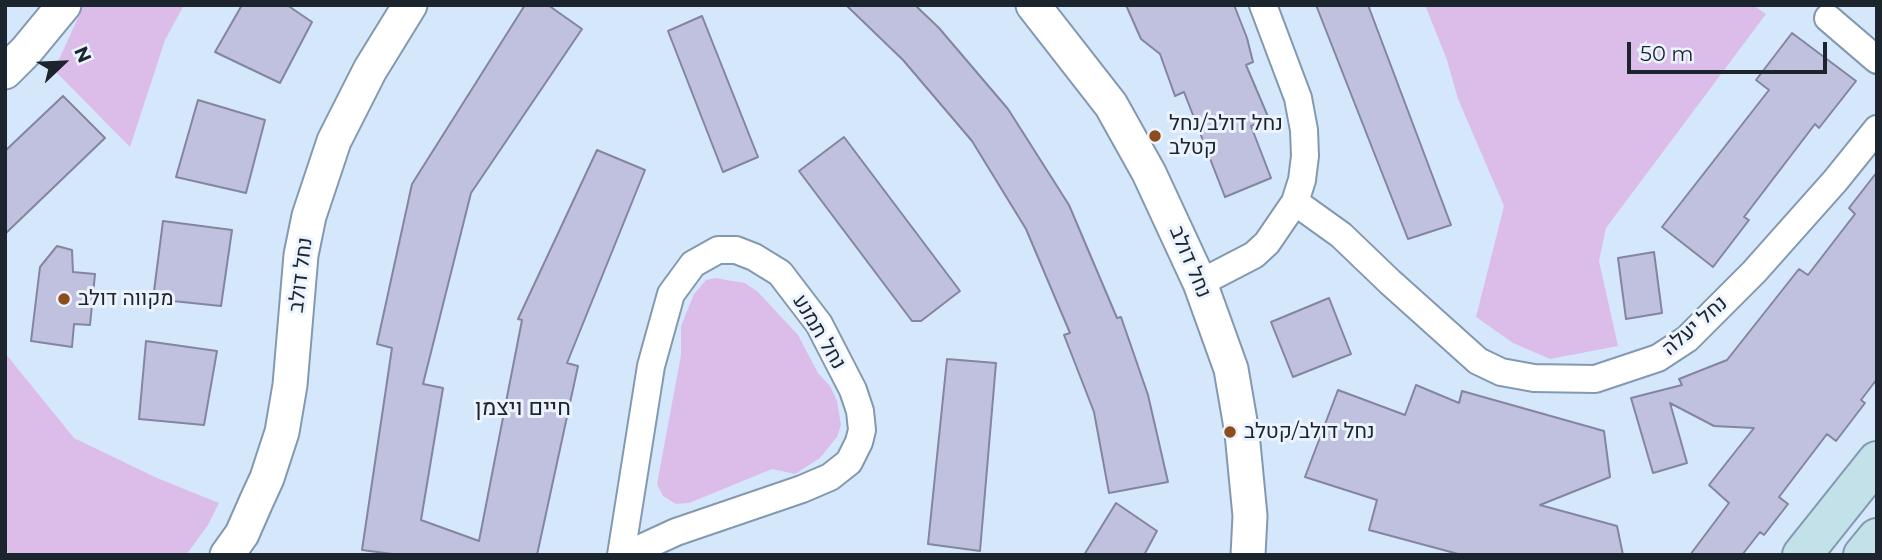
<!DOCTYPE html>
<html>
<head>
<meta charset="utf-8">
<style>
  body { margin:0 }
  #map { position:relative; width:1882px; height:560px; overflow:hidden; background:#d5e7fb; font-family:Montserrat,sans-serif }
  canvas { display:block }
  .frame { position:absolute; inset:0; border:7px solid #1c252e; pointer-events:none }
  .north { position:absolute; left:28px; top:28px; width:70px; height:70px; -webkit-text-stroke:5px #eaf3fe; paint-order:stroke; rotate:67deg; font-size:19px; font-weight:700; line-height:28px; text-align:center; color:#1c252e }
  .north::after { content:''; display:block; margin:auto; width:24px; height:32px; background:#1c252e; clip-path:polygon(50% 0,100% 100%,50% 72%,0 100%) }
  .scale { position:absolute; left:1627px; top:42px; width:200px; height:32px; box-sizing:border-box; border:4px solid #1c252e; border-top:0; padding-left:9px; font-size:21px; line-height:24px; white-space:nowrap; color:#1c252e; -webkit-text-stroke:5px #eaf3fe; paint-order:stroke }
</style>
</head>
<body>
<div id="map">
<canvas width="1882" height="560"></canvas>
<div class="frame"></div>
<div class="north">N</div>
<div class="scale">50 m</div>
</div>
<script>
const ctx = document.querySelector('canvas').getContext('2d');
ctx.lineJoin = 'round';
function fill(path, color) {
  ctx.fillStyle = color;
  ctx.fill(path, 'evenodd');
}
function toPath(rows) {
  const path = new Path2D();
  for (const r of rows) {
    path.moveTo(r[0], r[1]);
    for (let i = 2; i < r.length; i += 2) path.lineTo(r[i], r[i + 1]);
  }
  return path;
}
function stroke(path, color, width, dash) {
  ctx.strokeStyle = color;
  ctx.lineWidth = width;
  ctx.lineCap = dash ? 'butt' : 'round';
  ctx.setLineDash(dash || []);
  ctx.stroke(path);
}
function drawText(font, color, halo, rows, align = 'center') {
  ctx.font = font + ' Montserrat,Heebo,sans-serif';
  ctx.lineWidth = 6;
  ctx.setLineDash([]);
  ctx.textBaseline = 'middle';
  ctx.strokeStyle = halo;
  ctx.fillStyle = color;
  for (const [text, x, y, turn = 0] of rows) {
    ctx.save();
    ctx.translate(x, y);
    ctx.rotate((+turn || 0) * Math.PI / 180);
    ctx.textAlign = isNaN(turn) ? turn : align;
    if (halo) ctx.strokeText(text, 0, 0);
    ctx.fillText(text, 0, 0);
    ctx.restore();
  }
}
fill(toPath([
  [84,5,184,5,165,40,130,147,54,70],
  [1425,5,1753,5,1766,14,1606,228,1599,261,1618,346,1550,359,1513,343,1476,317,1504,206,1458,99,1447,60],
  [715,278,745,283,758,292,798,335,818,373,830,386,837,401,841,425,837,437,820,458,795,474,772,469,689,503,676,504,663,496,657,484,681,355,681,326,694,294,706,280],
  [5,353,74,438,157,478,219,503,208,525,186,555,10,555,5,548]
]), '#dcbdea');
const building = toPath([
  [242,5,287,5,312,22,280,83,215,52,242,5],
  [525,5,548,5,582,29,471,193,423,384,443,388,421,520,479,541,522,320,518,319,597,150,645,170,567,363,578,366,537,555,400,555,362,550,392,348,377,344,412,184,525,5],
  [846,5,915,5,939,28,1008,109,1069,205,1117,318,1121,317,1148,395,1168,482,1109,493,1094,412,1064,335,1070,333,1026,229,972,141,903,60,846,5],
  [1126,5,1234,5,1247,38,1253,62,1246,65,1269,119,1251,126,1271,178,1225,197,1184,92,1175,96,1160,54,1141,39,1126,5],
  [1316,5,1368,5,1451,225,1408,239,1316,5],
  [702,16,758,157,723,172,668,31,702,16],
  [1792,33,1856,81,1819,128,1815,124,1744,217,1749,220,1713,267,1662,227,1769,90,1756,80,1792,33],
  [63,96,105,138,5,234,5,151,63,96],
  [198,100,265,120,246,193,176,177,198,100],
  [844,137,960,291,921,321,912,321,799,171,844,137],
  [1877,172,1877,379,1861,400,1865,403,1836,441,1827,434,1779,497,1788,504,1764,535,1760,532,1742,555,1690,555,1729,503,1709,485,1754,428,1714,426,1670,403,1687,463,1653,473,1631,398,1682,385,1679,379,1727,360,1799,269,1808,275,1855,214,1849,208,1877,172],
  [163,221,232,230,221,306,153,299,163,221],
  [57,246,72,250,73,272,95,274,90,325,74,324,72,347,31,341,40,267,57,246],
  [1654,252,1662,313,1626,319,1618,258,1654,252],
  [1329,298,1351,354,1293,377,1271,322,1329,298],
  [146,341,217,351,204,425,139,419,146,341],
  [947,359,996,363,980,551,928,544,947,359],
  [1416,385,1459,403,1462,391,1604,431,1610,477,1540,505,1617,526,1623,555,1462,555,1369,530,1377,500,1305,477,1338,390,1405,415,1416,385],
  [1116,503,1157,531,1144,555,1084,555,1116,503]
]);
fill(building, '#bfc1df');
stroke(building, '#8385a1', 2);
const minor = toPath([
  [1828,18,1877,60],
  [1295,202,1341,235,1390,282,1478,361,1501,372,1534,378,1595,379,1658,358,1687,339,1754,272,1835,181,1877,129],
  [1200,283,1254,255,1267,243,1295,202,1302,180,1305,156,1304,130,1298,98,1263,5],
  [621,555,651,366,671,294,693,264,718,250,736,250,754,257,780,273,819,324,853,390,860,411,862,430,859,442,849,462,830,477,802,489,676,532,626,555]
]);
const tertiary = toPath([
  [1033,5,1111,105,1149,173,1200,283,1231,369,1242,433,1250,516,1248,555],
  [5,72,26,51,64,5],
  [227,555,242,534,256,502,267,478,282,432,290,385,301,255,309,216,334,141,370,70,410,5]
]);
const secondary = toPath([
  [1802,555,1877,461],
  [1863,555,1877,538]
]);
stroke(minor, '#8399b0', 30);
stroke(tertiary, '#8399b0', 37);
stroke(secondary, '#8399b0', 42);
stroke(minor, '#fff', 26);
stroke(tertiary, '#fff', 33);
stroke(secondary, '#c2e1e8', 38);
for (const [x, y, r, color] of [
  [1155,136,7,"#8e4c1a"],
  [64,299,7,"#8e4c1a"],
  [1230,432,7,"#8e4c1a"]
]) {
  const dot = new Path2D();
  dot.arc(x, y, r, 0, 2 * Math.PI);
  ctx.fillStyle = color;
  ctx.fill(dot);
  stroke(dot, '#eaf3fe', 2.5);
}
drawText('21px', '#1c252e', '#eaf3fe', [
  ["נחל דולב/נחל",1169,124],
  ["קטלב",1169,148],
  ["מקווה דולב",78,299],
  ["נחל דולב/קטלב",1244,432]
], 'left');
drawText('21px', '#1c252e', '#eaf3fe', [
  ["נחל דולב",1190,262,67],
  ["נחל דולב",301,275,-83],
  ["נחל יעלה",1695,326,-41],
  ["נחל תמנע",819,332,59]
]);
drawText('23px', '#1c252e', '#eaf3fe', [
  ["חיים ויצמן",523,408]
]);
</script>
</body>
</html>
